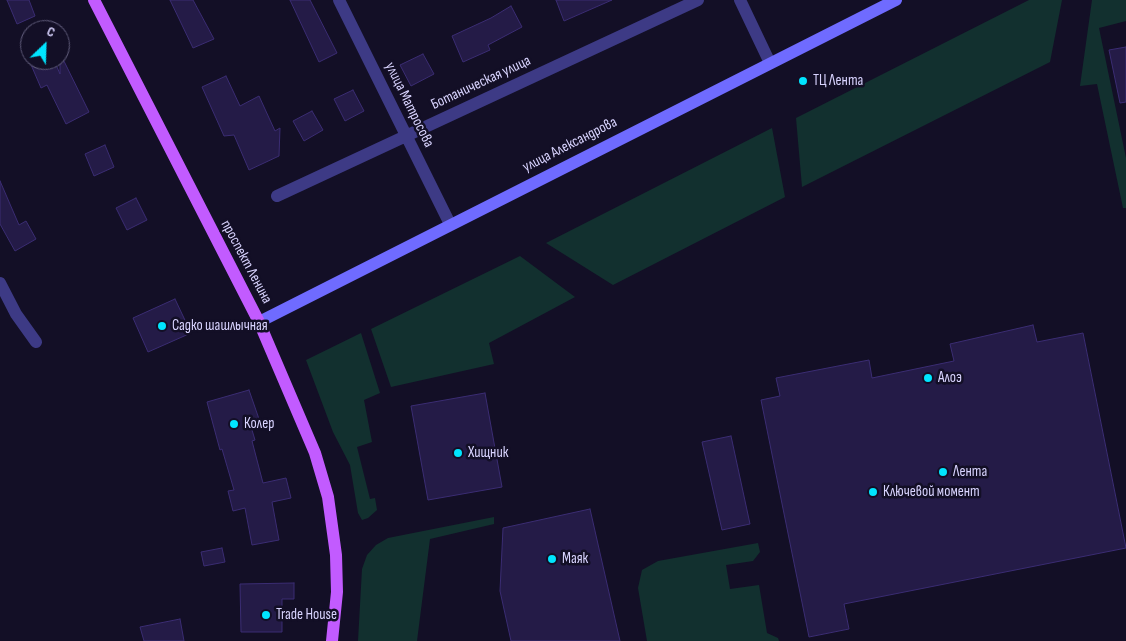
<!DOCTYPE html>
<html>
<head>
<meta charset="utf-8">
<style>
  body { margin:0 }
  #map { position:relative; width:1126px; height:641px; overflow:hidden; background:#130f26; font-family:"Sofia Sans Condensed",sans-serif }
  canvas { display:block }
  .north { position:absolute; left:20px; top:20px; width:50px; height:50px; box-sizing:border-box; background:#130f26; border:1px solid #625e7d; border-radius:50%; rotate:24deg; font-size:14px; font-weight:700; line-height:20px; text-align:center; color:#d9d4ff }
  .north::after { content:''; display:block; margin:auto; width:18px; height:22px; background:#00e5ff; clip-path:polygon(50% 0,100% 100%,50% 72%,0 100%) }
</style>
</head>
<body>
<div id="map">
<canvas width="1126" height="641"></canvas>
<div class="north">С</div>
</div>
<script>
const ctx = document.querySelector('canvas').getContext('2d');
ctx.lineJoin = 'round';
function fill(path, color) {
  ctx.fillStyle = color;
  ctx.fill(path, 'evenodd');
}
function toPath(rows) {
  const path = new Path2D();
  for (const r of rows) {
    path.moveTo(r[0], r[1]);
    for (let i = 2; i < r.length; i += 2) path.lineTo(r[i], r[i + 1]);
  }
  return path;
}
function stroke(path, color, width, dash) {
  ctx.strokeStyle = color;
  ctx.lineWidth = width;
  ctx.lineCap = dash ? 'butt' : 'round';
  ctx.setLineDash(dash || []);
  ctx.stroke(path);
}
function drawText(font, color, halo, rows, align = 'center') {
  ctx.font = font + ' "Sofia Sans Condensed",sans-serif';
  ctx.lineWidth = 5;
  ctx.setLineDash([]);
  ctx.textBaseline = 'middle';
  ctx.strokeStyle = halo;
  ctx.fillStyle = color;
  for (const [text, x, y, turn = 0] of rows) {
    ctx.save();
    ctx.translate(x, y);
    ctx.rotate((+turn || 0) * Math.PI / 180);
    ctx.textAlign = isNaN(turn) ? turn : align;
    if (halo) ctx.strokeText(text, 0, 0);
    ctx.fillText(text, 0, 0);
    ctx.restore();
  }
}
fill(toPath([
  [1029,0,1062,0,1050,62,802,187,796,118],
  [1092,0,1126,0,1126,21,1099,28,1126,158,1126,208,1123,208,1097,84,1080,86],
  [772,128,785,197,613,285,546,243],
  [520,256,575,297,489,343,494,364,391,387,371,329],
  [361,333,380,393,364,400,372,442,357,447,370,499,375,498,377,510,368,518,362,520,358,513,350,465,333,432,306,360],
  [494,517,494,524,430,539,417,641,358,641,362,569,367,555,376,545,388,538],
  [758,543,760,552,753,561,726,565,730,589,759,585,767,633,778,638,779,641,647,641,638,588,642,570,658,561]
]), '#12302f');
const building = toPath([
  [7,0,29,0,35,16,17,24,7,0],
  [170,0,193,0,214,39,193,48,170,0],
  [290,0,310,0,337,53,319,62,290,0],
  [556,0,612,0,564,21,556,0],
  [511,6,522,27,488,45,490,50,463,62,452,36,491,18,511,6],
  [1126,47,1126,102,1120,103,1109,50,1126,47],
  [60,53,89,112,66,124,47,85,41,88,29,60,54,60,60,74,60,53],
  [423,54,434,74,411,86,400,65,423,54],
  [226,76,240,106,259,96,275,131,280,128,279,156,249,170,234,135,224,136,202,87,226,76],
  [353,90,364,111,345,121,334,99,353,90],
  [312,111,323,130,304,141,293,121,312,111],
  [105,145,114,167,94,176,85,154,105,145],
  [0,181,19,225,26,221,36,239,15,251,0,224,0,181],
  [136,198,147,220,127,230,116,208,136,198],
  [175,299,191,333,148,352,133,318,175,299],
  [1033,325,1037,342,1083,333,1126,548,844,604,849,629,809,637,761,400,780,396,776,378,869,360,872,378,954,361,950,344,1033,325],
  [249,390,259,419,252,430,255,440,252,441,263,483,286,478,291,498,272,502,279,540,252,545,245,508,233,511,228,491,234,490,222,449,220,450,207,402,249,390],
  [485,393,502,487,428,500,411,406,485,393],
  [731,436,750,524,722,530,702,442,731,436],
  [590,509,620,641,511,641,500,591,503,528,590,509],
  [222,548,225,562,204,566,201,552,222,548],
  [294,583,294,599,282,599,282,632,241,632,240,584,294,583],
  [180,619,184,641,144,641,140,627,180,619]
]);
fill(building, '#241b47');
stroke(building, '#3b2d73', 1);
stroke(toPath([
  [339,0,450,224],
  [740,0,770,63],
  [277,196,698,0],
  [0,283,16,314,36,342]
]), '#3d3a85', 12);
stroke(toPath([
  [259,322,896,0]
]), '#6f6bff', 12);
stroke(toPath([
  [94,0,259,322,315,453,328,497,336,555,337,592,332,641]
]), '#c25bff', 12);
for (const [x, y, r, color] of [
  [803,81,5,"#00e5ff"],
  [162,326,5,"#00e5ff"],
  [928,378,5,"#00e5ff"],
  [234,424,5,"#00e5ff"],
  [458,453,5,"#00e5ff"],
  [943,472,5,"#00e5ff"],
  [873,492,5,"#00e5ff"],
  [552,559,5,"#00e5ff"],
  [266,615,5,"#00e5ff"]
]) {
  const dot = new Path2D();
  dot.arc(x, y, r, 0, 2 * Math.PI);
  ctx.fillStyle = color;
  ctx.fill(dot);
  stroke(dot, '#130f26', 2);
}
drawText('15px', '#d9d4ff', '#130f26', [
  ["ТЦ Лента",813,81],
  ["Садко шашлычная",172,326],
  ["Алоэ",938,378],
  ["Колер",244,424],
  ["Хищник",468,453],
  ["Лента",953,472],
  ["Ключевой момент",883,492],
  ["Маяк",562,559],
  ["Trade House",276,615]
], 'left');
drawText('15px', '#d9d4ff', '#130f26', [
  ["Ботаническая улица",481,83,-25],
  ["улица Матросова",409,105,64],
  ["улица Александрова",570,145,-27],
  ["проспект Ленина",246,262,62]
]);
</script>
</body>
</html>
